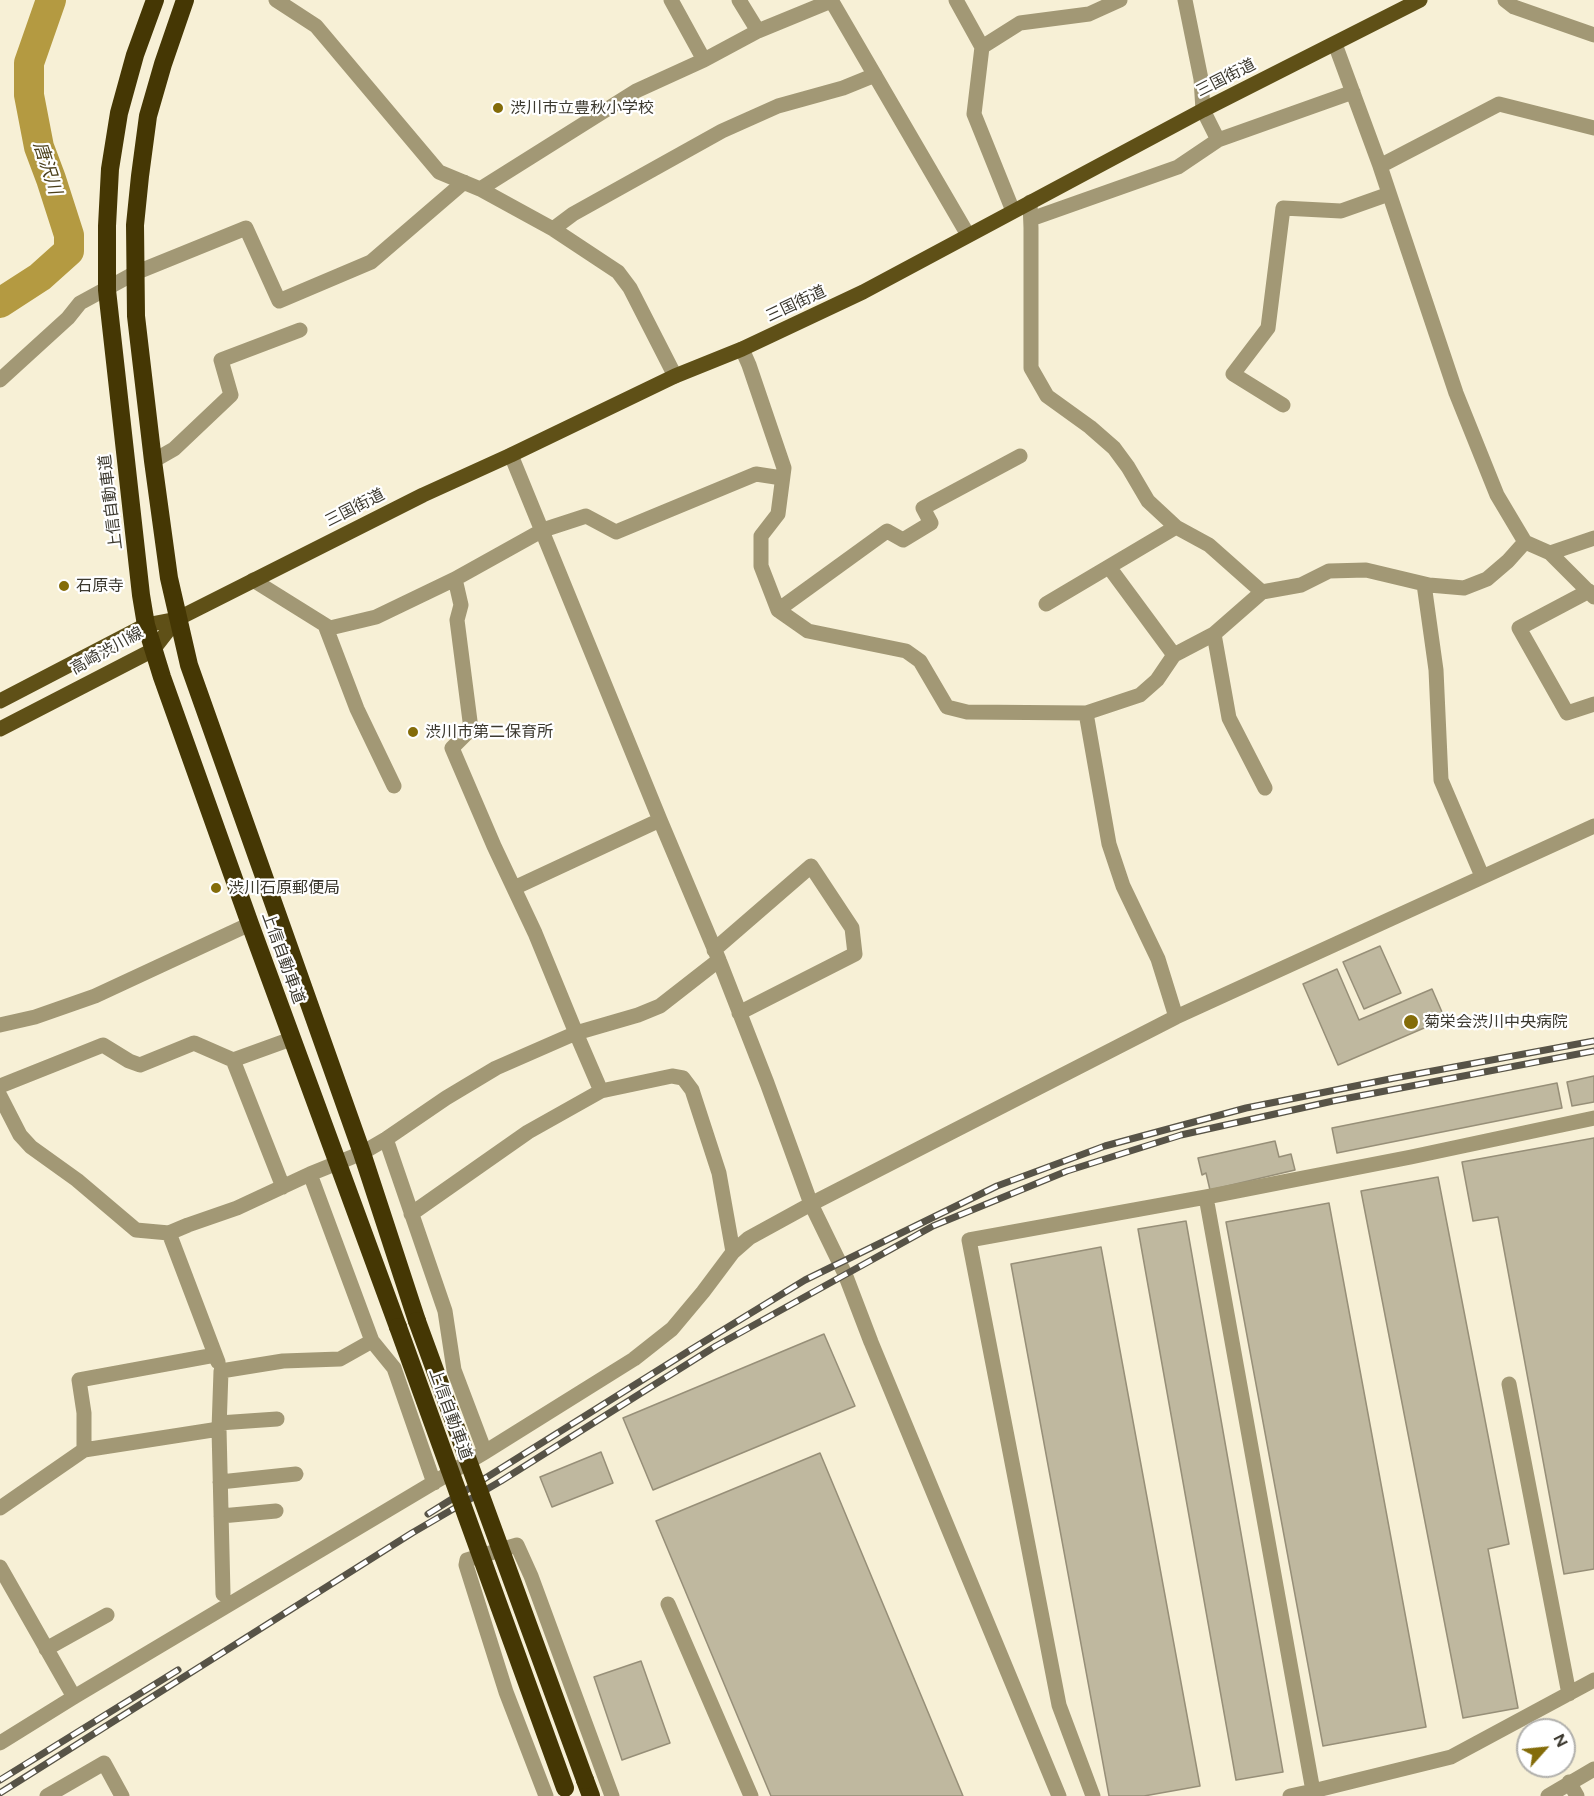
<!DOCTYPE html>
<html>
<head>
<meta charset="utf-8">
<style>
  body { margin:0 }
  #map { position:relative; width:1594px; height:1796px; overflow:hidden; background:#f7f0d6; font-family:Figtree,sans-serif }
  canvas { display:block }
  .north { position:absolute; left:1516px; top:1718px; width:60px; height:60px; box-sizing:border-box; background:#fff; border:2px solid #b1b0ac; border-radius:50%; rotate:63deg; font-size:16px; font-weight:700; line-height:24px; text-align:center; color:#3c392f }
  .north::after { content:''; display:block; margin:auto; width:21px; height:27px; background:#846c09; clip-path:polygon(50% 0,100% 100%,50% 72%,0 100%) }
</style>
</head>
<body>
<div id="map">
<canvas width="1594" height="1796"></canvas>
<div class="north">N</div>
</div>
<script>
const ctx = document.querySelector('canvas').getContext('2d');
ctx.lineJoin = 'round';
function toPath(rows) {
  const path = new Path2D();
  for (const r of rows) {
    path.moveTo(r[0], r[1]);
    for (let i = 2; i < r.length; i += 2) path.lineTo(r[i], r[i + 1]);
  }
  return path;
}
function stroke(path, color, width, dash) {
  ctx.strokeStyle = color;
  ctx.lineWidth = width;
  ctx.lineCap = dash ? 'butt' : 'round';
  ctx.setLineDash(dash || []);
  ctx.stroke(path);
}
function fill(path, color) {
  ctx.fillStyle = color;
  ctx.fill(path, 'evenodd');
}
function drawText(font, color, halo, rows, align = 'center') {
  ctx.font = font + ' Figtree,"Noto Sans JP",sans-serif';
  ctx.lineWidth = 4.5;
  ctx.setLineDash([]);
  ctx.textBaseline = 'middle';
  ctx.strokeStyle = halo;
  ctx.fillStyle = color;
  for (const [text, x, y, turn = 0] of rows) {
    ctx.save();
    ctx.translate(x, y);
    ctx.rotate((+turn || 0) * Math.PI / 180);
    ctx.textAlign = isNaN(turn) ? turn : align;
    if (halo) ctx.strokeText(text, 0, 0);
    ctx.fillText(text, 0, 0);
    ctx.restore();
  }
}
stroke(toPath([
  [0,303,40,277,69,251,69,235,51,179,39,147,29,95,29,63,51,0]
]), '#b49a41', 30);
const building = toPath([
  [1380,946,1401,993,1364,1009,1343,962,1380,946],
  [1337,969,1359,1020,1432,989,1445,1019,1338,1065,1303,984,1337,969],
  [1594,1076,1594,1102,1572,1106,1567,1082,1594,1076],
  [1557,1083,1562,1108,1337,1153,1332,1128,1557,1083],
  [1594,1138,1594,1569,1564,1574,1498,1217,1473,1221,1462,1162,1594,1138],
  [1275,1141,1279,1157,1291,1154,1295,1170,1210,1190,1206,1173,1202,1175,1198,1158,1275,1141],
  [1438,1177,1509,1544,1488,1549,1518,1708,1463,1718,1361,1191,1438,1177],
  [1329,1203,1426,1727,1323,1746,1226,1222,1329,1203],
  [1186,1221,1283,1772,1236,1780,1138,1229,1186,1221],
  [1101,1247,1200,1786,1144,1796,1109,1796,1011,1264,1101,1247],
  [824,1334,855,1406,653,1490,623,1418,824,1334],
  [601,1452,613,1483,552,1507,540,1477,601,1452],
  [820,1453,963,1796,771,1796,656,1521,820,1453],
  [641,1661,670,1743,622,1760,594,1677,641,1661]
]);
fill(building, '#bfb89f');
stroke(building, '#978f78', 1.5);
stroke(toPath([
  [276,0,316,26,439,172,480,189,553,229,618,272,630,288,675,376],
  [739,0,758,31],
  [831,0,968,235],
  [956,0,982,47,974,114,1013,211],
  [1185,0,1201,79,1203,110,1218,140],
  [1505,0,1514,7,1594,35],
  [1335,44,1380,166,1456,393,1497,495,1525,542,1550,553,1594,597],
  [982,47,1020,23,1089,14,1120,0],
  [704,60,758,31,831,1],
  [1380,166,1499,104,1594,128],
  [480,189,636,91,704,60,671,0],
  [1030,202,1031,228,1031,368,1047,396,1090,427,1114,448,1128,467,1148,501,1176,527,1209,545,1262,592],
  [1031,219,1178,167,1218,140,1353,92],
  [553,229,573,214,722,131,778,106,843,88,875,75],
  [742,349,749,365,784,468,778,514,761,536,761,566,778,610,808,631,906,651,920,661,947,707,967,712,1086,713,1140,695,1157,680,1174,655,1214,634,1262,592,1301,585,1329,571,1366,570,1429,585,1464,588,1487,579,1508,561,1525,542],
  [0,380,68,318,80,303,135,273,246,228,279,301,371,262,464,182],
  [1283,405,1233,374,1268,328,1283,208,1341,211,1389,194],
  [153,461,174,449,231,395,221,360,300,330],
  [1550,553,1594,538],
  [1109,567,1174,655],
  [253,580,330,628,376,617,455,579],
  [1424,584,1436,670,1441,780,1482,876],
  [1589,591,1519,628,1567,713,1594,704],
  [1046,604,1176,527],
  [778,610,887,531,903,540,931,523,923,508,1020,456],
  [325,625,357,709,394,786],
  [1214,634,1229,718,1265,788],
  [1086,713,1109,844,1123,886,1158,959,1176,1017],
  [514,888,660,820],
  [714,950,811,866,852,928,855,954,739,1013],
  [0,1025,35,1017,95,996,250,924],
  [0,1086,103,1045,129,1061,140,1065,194,1043,233,1060],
  [601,1091,576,1033,535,933,494,846,452,748,471,729,457,620,461,605,455,579,543,530,586,516,616,532,756,474,782,478],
  [0,1096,20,1135,31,1147,77,1180,136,1230,169,1233,188,1225,237,1208,310,1174],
  [386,1139,445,1311,454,1370,485,1452],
  [283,1187,233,1060,291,1039],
  [1206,1197,1313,1791,1290,1796],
  [411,1214,528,1132,601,1091,672,1076,683,1078,692,1090,719,1173,733,1252],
  [169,1233,218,1362],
  [1509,1384,1569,1694],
  [219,1423,277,1419],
  [219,1429,223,1594],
  [84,1450,84,1413,79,1380,215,1355],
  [220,1482,296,1474],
  [434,1483,394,1368,372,1341,310,1174,362,1153,386,1139,446,1098,496,1068,576,1033,638,1015,660,1006,719,960],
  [0,1508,84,1450,219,1429,221,1371,283,1361,340,1359,372,1341],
  [221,1516,276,1511],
  [0,1567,74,1697],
  [668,1604,751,1796],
  [46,1649,107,1615],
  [0,1743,74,1697,485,1452,634,1359,672,1329,703,1292,733,1252,749,1238,811,1204,767,1083,719,960,660,820,511,455],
  [1569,1782,1577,1796],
  [1313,1791,1451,1757,1594,1680],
  [47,1796,104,1763,122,1796],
  [546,1796,506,1692,466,1565,467,1560,517,1545,531,1576,612,1796],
  [1059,1796,871,1342,845,1274,811,1204,1176,1017,1594,826],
  [1093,1796,1059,1705,969,1240,1206,1197,1411,1157,1594,1118],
  [1548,1796,1594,1769]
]), '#a29875', 15);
stroke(toPath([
  [0,701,146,625,177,619,423,495,511,455,675,376,742,349,863,292,1203,110,1420,0],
  [0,729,153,650,177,619]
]), '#5f5017', 15);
stroke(toPath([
  [155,0,135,55,119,113,110,169,107,226,107,290,141,595,146,625,162,677,250,924,398,1327],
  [185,0,163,64,148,116,140,176,135,225,136,316,153,461,169,578,189,665,362,1153,417,1321],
  [585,1780,591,1796]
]), '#453704', 18);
const rail = toPath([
  [428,1514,692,1349,805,1280,997,1186,1105,1146,1246,1108,1395,1078,1594,1041],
  [0,1780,178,1670],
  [0,1793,412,1533,501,1481,716,1346,933,1226,1067,1171,1181,1135,1333,1101,1594,1051]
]);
stroke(rail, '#575347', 7);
stroke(rail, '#fff', 4.5, [14]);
stroke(toPath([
  [417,1321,585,1780],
  [398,1327,565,1788]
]), '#453704', 18);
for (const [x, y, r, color] of [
  [498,108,6,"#846c09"],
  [64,586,6,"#846c09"],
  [413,732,6,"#846c09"],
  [216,888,6,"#846c09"],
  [1411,1022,8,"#846c09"]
]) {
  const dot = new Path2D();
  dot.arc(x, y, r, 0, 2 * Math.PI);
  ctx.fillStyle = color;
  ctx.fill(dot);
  stroke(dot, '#fff', 2);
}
drawText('16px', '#3c392f', '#fff', [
  ["三国街道",1226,78,-27],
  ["三国街道",796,304,-25],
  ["上信自動車道",111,502,-97],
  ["三国街道",355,508,-27],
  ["高崎渋川線",107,651,-29],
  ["上信自動車道",283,958,70],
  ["上信自動車道",450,1414,70]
]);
drawText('16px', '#3c392f', '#fff', [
  ["渋川市立豊秋小学校",510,108],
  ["石原寺",76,586],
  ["渋川市第二保育所",425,732],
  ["渋川石原郵便局",228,888],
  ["菊栄会渋川中央病院",1424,1022]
], 'left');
drawText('italic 18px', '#4b3f1a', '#fff', [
  ["唐沢川",47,168,72]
]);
</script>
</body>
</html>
